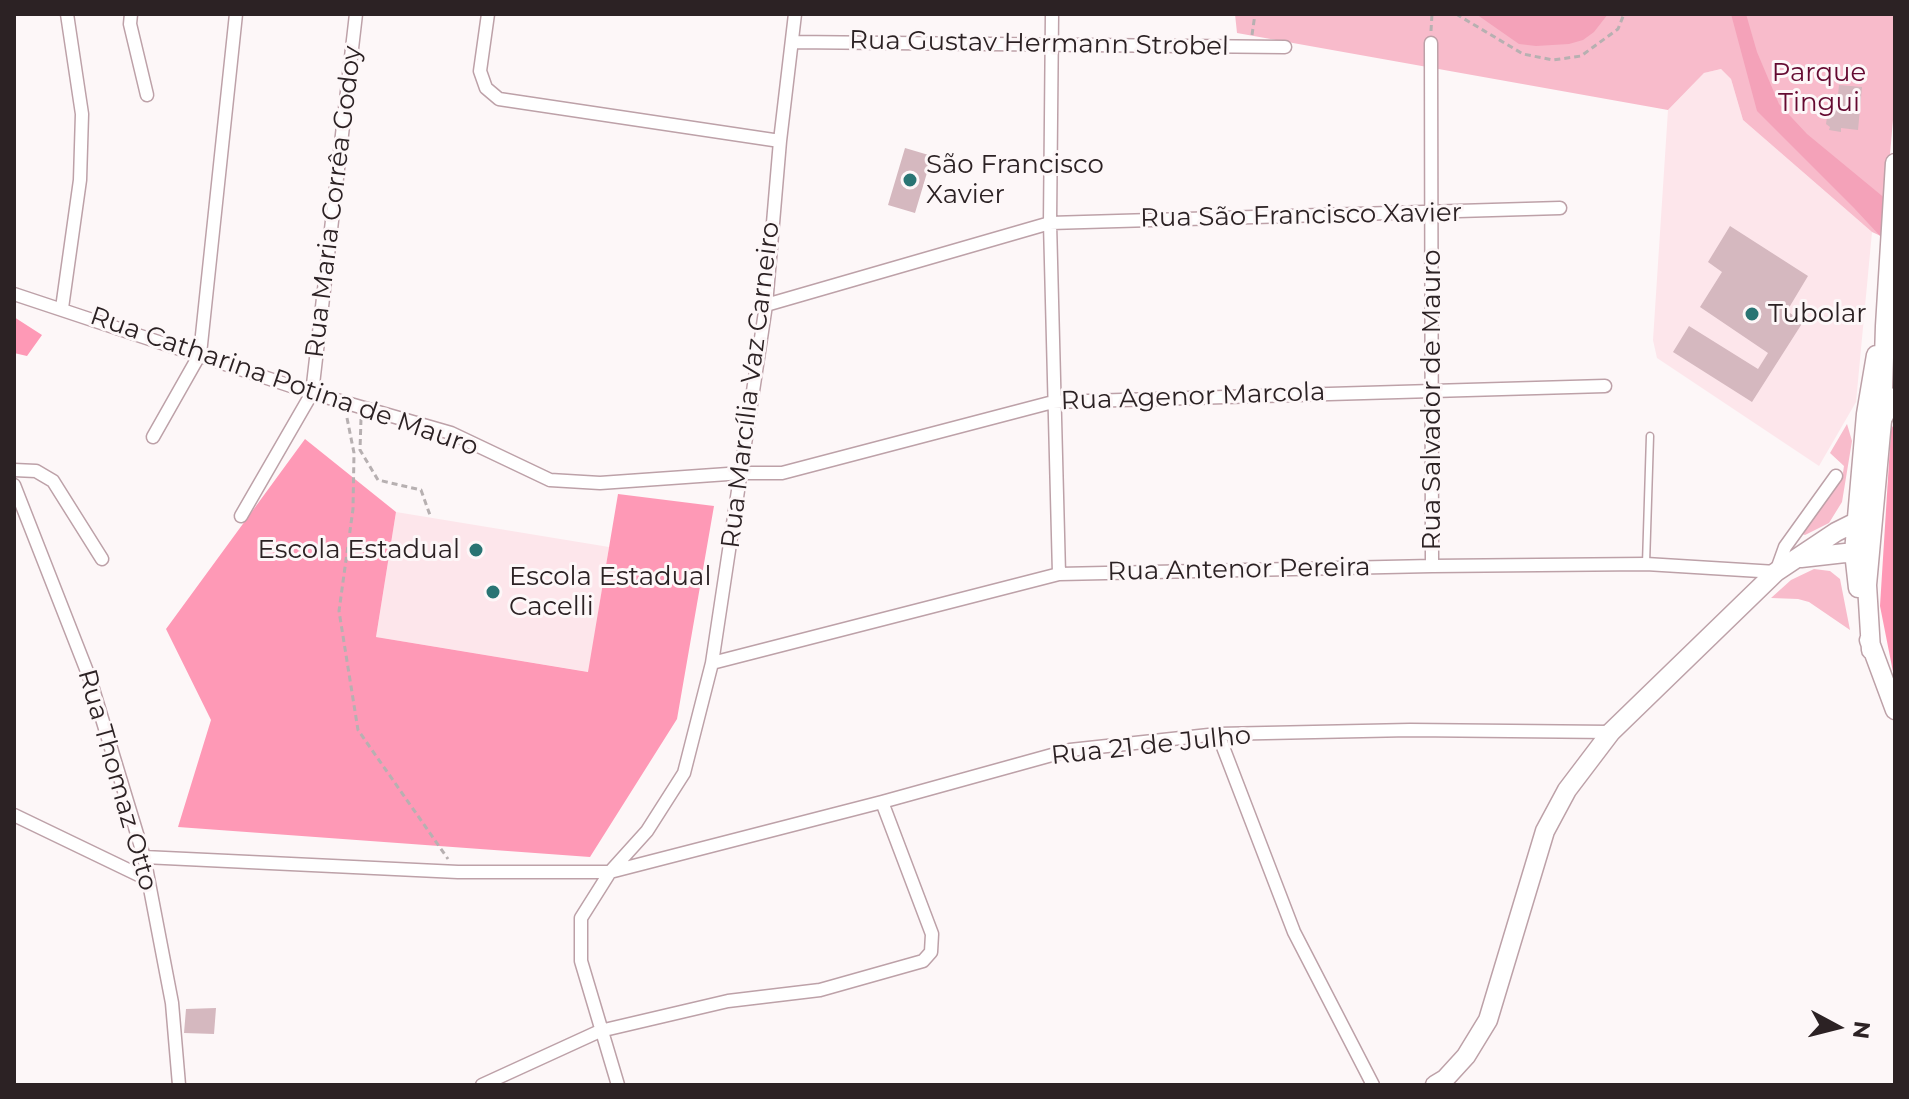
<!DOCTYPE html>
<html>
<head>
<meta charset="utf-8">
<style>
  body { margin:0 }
  #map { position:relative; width:1909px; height:1099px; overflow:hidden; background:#fdf7f8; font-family:Montserrat,sans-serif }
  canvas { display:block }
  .frame { position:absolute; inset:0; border:16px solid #2c2224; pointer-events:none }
  .north { position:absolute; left:1797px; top:987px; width:80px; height:80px; -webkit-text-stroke:6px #fdf7f8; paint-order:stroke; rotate:97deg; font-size:22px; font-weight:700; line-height:32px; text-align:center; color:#2c2224 }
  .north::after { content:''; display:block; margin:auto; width:28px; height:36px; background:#2c2224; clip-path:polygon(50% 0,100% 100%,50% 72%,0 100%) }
</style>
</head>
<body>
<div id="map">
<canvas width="1909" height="1099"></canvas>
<div class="frame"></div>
<div class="north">N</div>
</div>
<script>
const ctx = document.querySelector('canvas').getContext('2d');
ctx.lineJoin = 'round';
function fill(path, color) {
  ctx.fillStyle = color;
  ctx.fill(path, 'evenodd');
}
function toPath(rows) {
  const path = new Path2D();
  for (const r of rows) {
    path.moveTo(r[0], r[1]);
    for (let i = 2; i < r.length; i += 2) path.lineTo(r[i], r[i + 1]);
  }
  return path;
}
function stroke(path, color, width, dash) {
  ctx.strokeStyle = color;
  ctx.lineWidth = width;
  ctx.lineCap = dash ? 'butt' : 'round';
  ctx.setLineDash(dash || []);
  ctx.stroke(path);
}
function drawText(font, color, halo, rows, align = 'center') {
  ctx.font = font + ' Montserrat,sans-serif';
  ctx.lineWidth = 6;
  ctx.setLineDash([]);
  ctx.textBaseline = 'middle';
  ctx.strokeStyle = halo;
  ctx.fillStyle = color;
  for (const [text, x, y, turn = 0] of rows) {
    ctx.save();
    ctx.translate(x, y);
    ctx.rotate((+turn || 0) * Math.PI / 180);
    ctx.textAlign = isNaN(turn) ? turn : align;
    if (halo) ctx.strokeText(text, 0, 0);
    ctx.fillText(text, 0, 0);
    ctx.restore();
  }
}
fill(toPath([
  [1721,69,1731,79,1743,120,1872,232,1856,402,1819,466,1657,358,1653,340,1668,110,1704,73],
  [396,512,609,547,589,672,376,637]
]), '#fde6eb');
fill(toPath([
  [1235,14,1895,14,1895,96,1883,237,1872,232,1743,120,1731,79,1721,69,1704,73,1668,110,1237,33],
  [1847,424,1852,441,1842,502,1829,523,1805,535,1802,534,1824,501,1842,479,1844,466,1830,453],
  [1814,569,1830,571,1840,579,1850,630,1809,602,1798,599,1771,598,1791,580]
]), '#f8bbcb');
fill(toPath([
  [14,317,42,335,27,356,14,353],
  [1895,421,1895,682,1880,606,1891,430],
  [305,439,396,512,376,637,588,672,618,494,714,506,677,719,590,857,178,827,211,720,166,629]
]), '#fe99b6');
fill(toPath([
  [1476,14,1608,14,1594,32,1583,40,1569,44,1536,46,1519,44],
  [1731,14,1746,14,1757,52,1779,104,1807,134,1887,200,1895,252,1854,208,1757,111]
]), '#f4a2b9');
fill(toPath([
  [1839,85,1862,87,1858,130,1841,128,1841,132,1829,130,1830,127,1826,124,1828,110,1832,110,1833,94,1838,95],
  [905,148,932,156,915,213,888,205],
  [1730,226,1808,276,1787,311,1803,322,1752,402,1673,352,1689,326,1758,369,1768,353,1700,307,1722,272,1708,262],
  [216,1008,214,1034,184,1033,186,1009]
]), '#d5b8bf');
const service = toPath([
  [1646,564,1650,436]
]);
const minor = toPath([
  [131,14,130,24,147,95],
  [488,14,480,71,486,88,499,99,780,141],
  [1052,14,1050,223,1059,574],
  [792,42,1285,47],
  [1431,43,1432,566],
  [14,294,312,393,451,433,550,480,600,483,742,473,782,473,1053,402,1605,386],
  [766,305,1050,223,1560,208],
  [62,308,80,180,82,114,67,14],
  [153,437,200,354,236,14],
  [14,470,36,471,53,481,102,559],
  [14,485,90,679,144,857,172,1003,179,1085],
  [241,516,312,393,356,14],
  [712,663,1059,574,1432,566,1646,564,1776,572,1785,547,1836,476],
  [1218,734,1294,932,1373,1085],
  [14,815,147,879],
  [144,857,458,872,610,872,882,802,1070,750,1218,734,1410,730,1611,732],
  [482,1085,600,1031,728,1001,820,990,923,961,931,952,932,934,882,802],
  [618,1085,581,961,581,918,610,872,647,831,684,773,712,663,766,305,780,141,795,14]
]);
const tertiary = toPath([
  [1883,420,1895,396]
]);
const secondary = toPath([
  [1801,558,1854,552,1862,549],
  [1858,588,1854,552,1866,414,1876,355],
  [1869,640,1895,710],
  [1871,650,1867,585,1882,421,1885,326,1895,163],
  [1435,1085,1445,1079,1466,1056,1488,1020,1545,831,1567,790,1611,732,1776,572,1836,532,1856,522,1871,522]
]);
stroke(service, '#bda1a8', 9);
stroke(minor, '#bda1a8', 15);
stroke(tertiary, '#bda1a8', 19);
stroke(secondary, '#bda1a8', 21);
stroke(toPath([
  [1456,14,1523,54,1553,60,1581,56,1618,29,1624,14],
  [1431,31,1432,14],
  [1252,35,1255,14],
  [347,418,354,453,353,509,339,611,358,730,448,859],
  [361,419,360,450,378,480,421,490,431,518]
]), '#b7b0b1', 3, [6, 4]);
stroke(service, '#fff', 6);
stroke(minor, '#fff', 12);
stroke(tertiary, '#fff', 16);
stroke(secondary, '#fff', 18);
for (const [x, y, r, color] of [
  [910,180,8,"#297473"],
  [1752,314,8,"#297473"],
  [476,550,8,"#297473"],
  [493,592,8,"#297473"]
]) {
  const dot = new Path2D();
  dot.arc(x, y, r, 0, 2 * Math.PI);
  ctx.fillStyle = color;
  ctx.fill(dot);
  stroke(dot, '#fdf7f8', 3);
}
drawText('26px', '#2c2224', '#fdf7f8', [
  ["Rua Gustav Hermann Strobel",1039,44,1],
  ["Rua Maria Corrêa Godoy",334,202,-83],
  ["Rua São Francisco Xavier",1301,216,-1],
  ["Rua Catharina Potina de Mauro",284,382,19],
  ["Rua Marcília Vaz Carneiro",751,385,-83],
  ["Rua Agenor Marcola",1193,397,-2],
  ["Rua Salvador de Mauro",1432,400,-90],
  ["Rua Antenor Pereira",1239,570,-1],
  ["Rua 21 de Julho",1151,746,-6],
  ["Rua Thomaz Otto",117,780,74]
]);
drawText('26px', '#640a31', '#fdf7f8', [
  ["Parque",1819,73],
  ["Tingui",1819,103]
]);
drawText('26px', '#2c2224', '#fdf7f8', [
  ["São Francisco",926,165],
  ["Xavier",926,195],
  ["Tubolar",1768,314],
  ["Escola Estadual",460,550,"right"],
  ["Escola Estadual",509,577],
  ["Cacelli",509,607]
], 'left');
</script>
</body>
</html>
